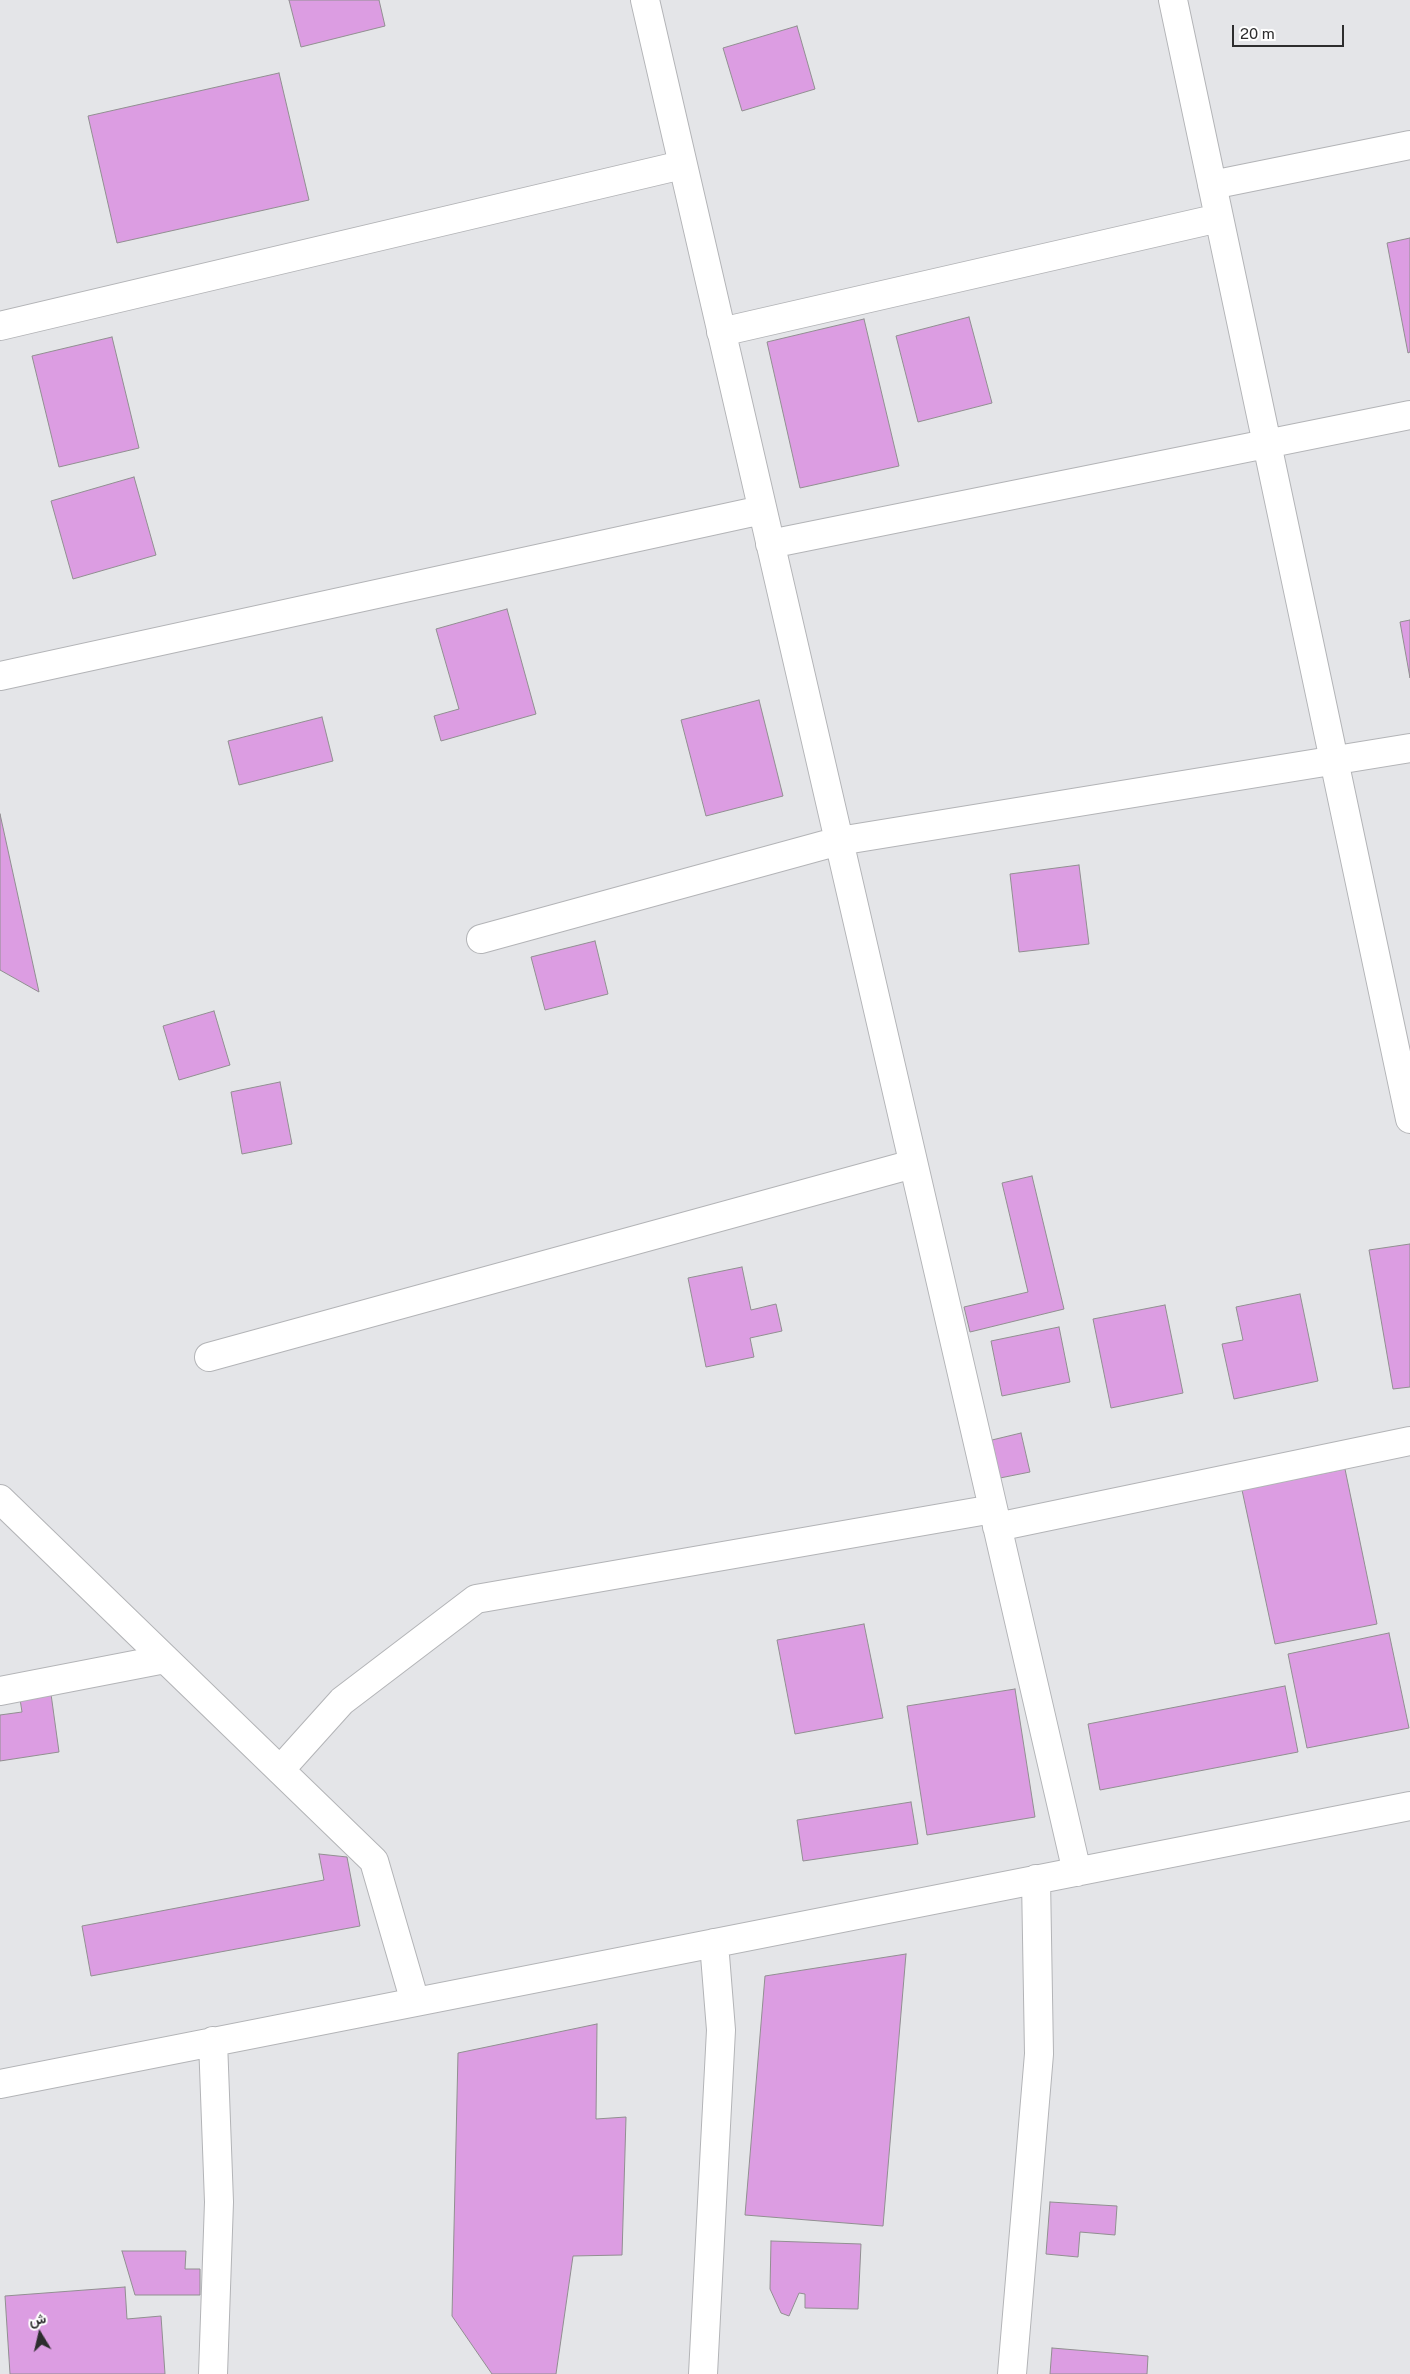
<!DOCTYPE html>
<html>
<head>
<meta charset="utf-8">
<style>
  body { margin:0 }
  #map { position:relative; width:1410px; height:2374px; overflow:hidden; background:#e4e5e8; font-family:"Public Sans",Vazirmatn,sans-serif }
  canvas { display:block }
  .north { position:absolute; left:15px; top:2309px; width:50px; height:50px; -webkit-text-stroke:4px #fff; paint-order:stroke; rotate:351deg; font-size:14px; font-weight:700; line-height:20px; text-align:center; color:#2d2d2e }
  .north::after { content:''; display:block; margin:auto; width:18px; height:22px; background:#2d2d2e; clip-path:polygon(50% 0,100% 100%,50% 72%,0 100%) }
  .scale { position:absolute; left:1232px; top:25px; width:112px; height:22px; box-sizing:border-box; border:2px solid #2d2d2e; border-top:0; padding-left:6px; font-size:15px; line-height:18px; white-space:nowrap; color:#2d2d2e; -webkit-text-stroke:4px #fff; paint-order:stroke }
</style>
</head>
<body>
<div id="map">
<canvas width="1410" height="2374"></canvas>
<div class="north">ش</div>
<div class="scale">20 m</div>
</div>
<script>
const ctx = document.querySelector('canvas').getContext('2d');
ctx.lineJoin = 'round';
function fill(path, color) {
  ctx.fillStyle = color;
  ctx.fill(path, 'evenodd');
}
function toPath(rows) {
  const path = new Path2D();
  for (const r of rows) {
    path.moveTo(r[0], r[1]);
    for (let i = 2; i < r.length; i += 2) path.lineTo(r[i], r[i + 1]);
  }
  return path;
}
function stroke(path, color, width, dash) {
  ctx.strokeStyle = color;
  ctx.lineWidth = width;
  ctx.lineCap = dash ? 'butt' : 'round';
  ctx.setLineDash(dash || []);
  ctx.stroke(path);
}
const building = toPath([
  [289,0,379,0,385,26,301,47,289,0],
  [797,26,815,89,742,111,723,48,797,26],
  [279,73,309,200,117,243,88,116,279,73],
  [1410,238,1410,352,1408,353,1387,243,1410,238],
  [969,317,992,403,918,422,896,336,969,317],
  [864,319,899,466,800,488,767,342,864,319],
  [112,337,139,448,59,467,32,356,112,337],
  [134,477,156,555,73,579,51,501,134,477],
  [507,609,536,714,441,741,434,716,459,709,436,629,507,609],
  [1410,620,1410,678,1400,622,1410,620],
  [759,700,783,796,706,816,681,720,759,700],
  [322,717,333,761,239,785,228,741,322,717],
  [0,814,39,992,0,970,0,814],
  [1079,865,1089,944,1019,952,1010,874,1079,865],
  [595,941,608,994,545,1010,531,957,595,941],
  [214,1011,230,1065,179,1080,163,1026,214,1011],
  [280,1082,292,1144,242,1154,231,1092,280,1082],
  [1032,1176,1064,1309,970,1332,964,1307,1028,1292,1002,1183,1032,1176],
  [1410,1244,1410,1387,1393,1389,1369,1250,1410,1244],
  [742,1267,751,1310,776,1304,782,1331,750,1338,754,1357,706,1367,688,1278,742,1267],
  [1300,1294,1318,1381,1234,1399,1222,1344,1243,1340,1236,1307,1300,1294],
  [1165,1305,1183,1393,1111,1408,1093,1319,1165,1305],
  [1059,1327,1070,1382,1002,1396,991,1341,1059,1327],
  [1021,1433,1030,1472,1000,1478,992,1440,1021,1433],
  [1345,1469,1377,1624,1275,1644,1242,1490,1345,1469],
  [864,1624,883,1718,795,1734,777,1640,864,1624],
  [1389,1633,1409,1728,1307,1748,1288,1654,1389,1633],
  [1285,1686,1298,1752,1100,1790,1088,1724,1285,1686],
  [1015,1689,1035,1817,927,1835,907,1706,1015,1689],
  [51,1694,59,1752,0,1761,0,1715,22,1712,20,1699,51,1694],
  [911,1802,918,1844,803,1861,797,1820,911,1802],
  [319,1854,347,1857,360,1926,91,1976,82,1926,324,1880,319,1854],
  [906,1954,883,2226,745,2215,765,1976,906,1954],
  [597,2024,596,2119,626,2117,622,2255,573,2256,556,2374,492,2374,452,2316,458,2053,597,2024],
  [1050,2202,1117,2206,1115,2235,1080,2232,1078,2257,1046,2254,1050,2202],
  [771,2241,861,2244,858,2309,805,2308,805,2294,799,2293,789,2316,781,2313,770,2289,771,2241],
  [122,2251,186,2251,185,2269,200,2269,200,2295,135,2295,122,2251],
  [125,2287,127,2319,161,2316,165,2374,10,2374,5,2296,125,2287],
  [1052,2348,1148,2356,1147,2374,1050,2374,1052,2348]
]);
fill(building, '#dc9de2');
stroke(building, '#918f91', 1);
const minor = toPath([
  [645,0,1077,1872],
  [1173,0,1410,1119],
  [1212,185,1410,145],
  [0,326,682,165],
  [721,332,1219,218],
  [770,544,1410,415],
  [0,676,762,510],
  [481,939,839,841,1410,748],
  [209,1357,913,1164],
  [0,1499,374,1861,415,2002],
  [997,1527,1410,1441],
  [0,1691,165,1659],
  [280,1770,342,1701,476,1599,993,1509],
  [213,2041,219,2202,213,2374],
  [0,2084,1410,1806],
  [703,2374,721,2030,714,1943],
  [1012,2374,1039,2054,1036,1879]
]);
stroke(minor, '#b3b4b7', 30);
stroke(minor, '#fff', 28);
</script>
</body>
</html>
